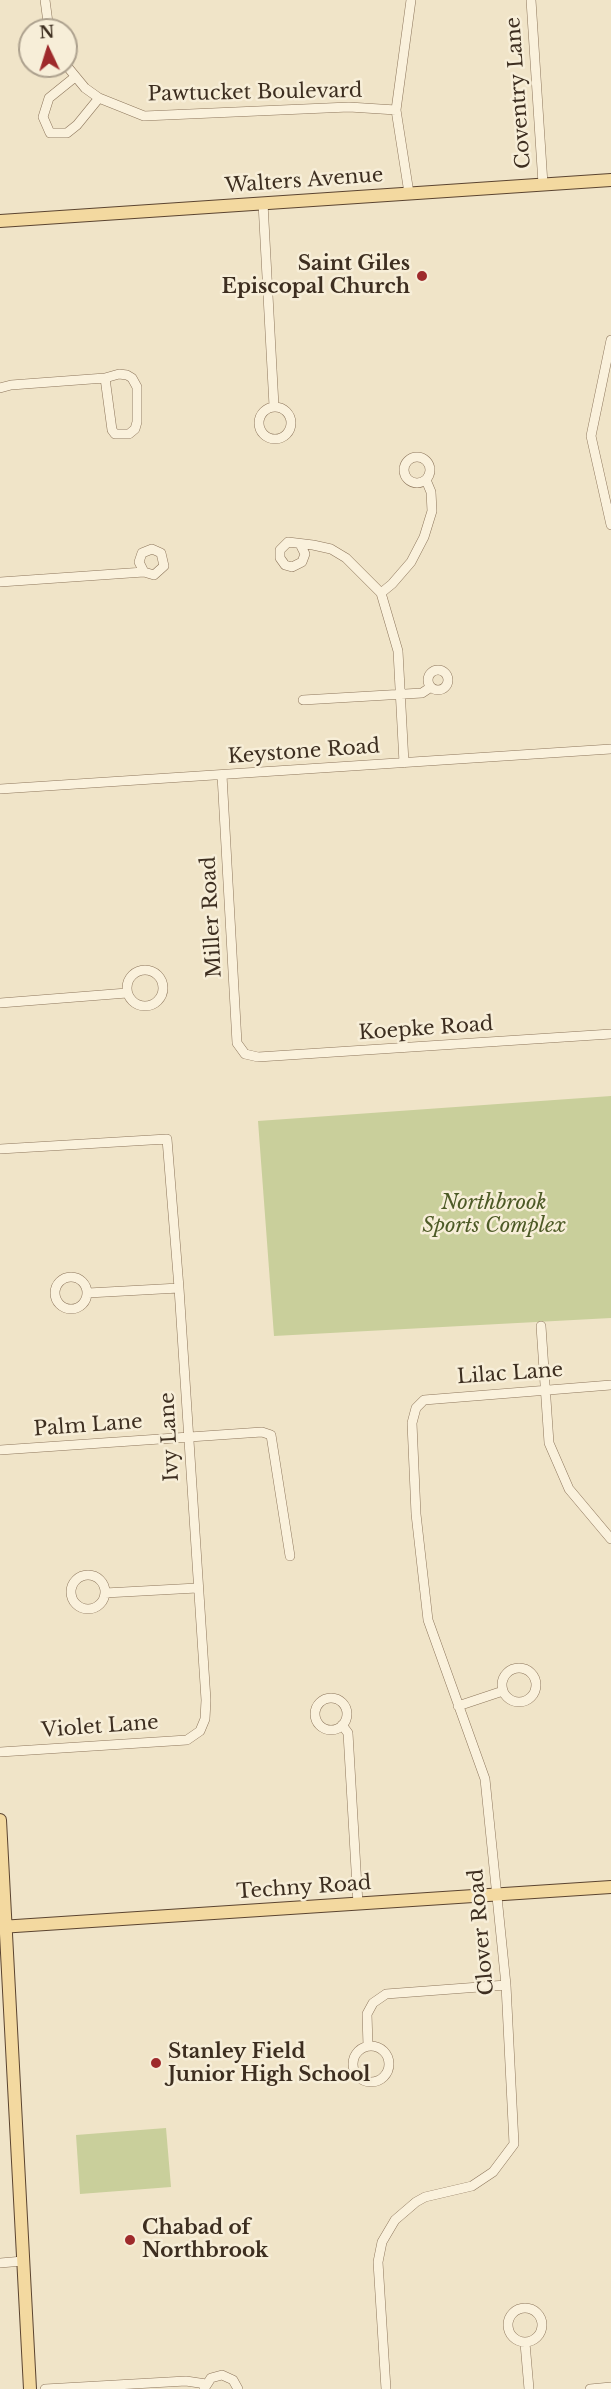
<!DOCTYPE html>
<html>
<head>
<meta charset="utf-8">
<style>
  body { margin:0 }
  #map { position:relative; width:611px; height:2389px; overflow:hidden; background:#f0e4c8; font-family:"Libre Baskerville",serif }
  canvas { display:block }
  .north { position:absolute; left:18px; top:18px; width:60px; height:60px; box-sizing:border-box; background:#f7eed8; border:2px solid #ada18e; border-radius:50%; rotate:356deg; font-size:16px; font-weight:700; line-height:24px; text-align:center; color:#3d2e20 }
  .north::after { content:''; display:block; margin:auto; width:21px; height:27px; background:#9e2a2b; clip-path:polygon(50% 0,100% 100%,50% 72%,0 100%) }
</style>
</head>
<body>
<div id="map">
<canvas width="611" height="2389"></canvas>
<div class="north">N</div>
</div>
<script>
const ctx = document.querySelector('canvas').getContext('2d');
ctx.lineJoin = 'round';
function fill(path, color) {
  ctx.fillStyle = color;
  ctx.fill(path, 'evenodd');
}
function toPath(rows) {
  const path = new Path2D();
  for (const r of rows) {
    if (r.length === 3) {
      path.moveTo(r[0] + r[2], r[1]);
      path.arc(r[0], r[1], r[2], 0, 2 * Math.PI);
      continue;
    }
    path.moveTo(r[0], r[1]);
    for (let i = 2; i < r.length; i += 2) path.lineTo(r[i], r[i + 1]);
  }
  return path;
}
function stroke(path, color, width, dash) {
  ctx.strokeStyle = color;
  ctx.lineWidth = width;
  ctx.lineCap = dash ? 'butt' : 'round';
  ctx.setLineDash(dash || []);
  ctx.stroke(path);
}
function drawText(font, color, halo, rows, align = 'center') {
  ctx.font = font + ' "Libre Baskerville",serif';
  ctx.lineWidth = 5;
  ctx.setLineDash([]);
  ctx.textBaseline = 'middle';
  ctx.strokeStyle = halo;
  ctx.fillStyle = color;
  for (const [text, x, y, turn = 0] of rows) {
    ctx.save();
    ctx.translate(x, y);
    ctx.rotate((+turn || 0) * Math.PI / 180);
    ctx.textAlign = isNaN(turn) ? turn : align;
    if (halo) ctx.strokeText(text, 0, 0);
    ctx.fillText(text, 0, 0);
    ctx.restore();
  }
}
fill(toPath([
  [611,1096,611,1318,274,1336,258,1121],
  [166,2128,171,2187,80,2194,76,2135]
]), '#c9cf9b');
const minor = toPath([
  [45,0,49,30],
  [531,0,543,184],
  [66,65,85,88,99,98,144,116,349,107,396,110],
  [75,77,49,98,43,117,50,133,67,133,77,125,99,98],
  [409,193,396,110,411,0],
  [263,203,274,406],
  [611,340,591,436,611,525],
  [0,388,11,385,105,378,119,374,127,375,132,378,137,387,137,422,135,429,129,434,115,434,112,430,105,378],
  [275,423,16],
  [417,470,13],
  [300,544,305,554,302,562,292,567,285,565,280,558,280,550,288,542,313,545,331,549,346,558,381,593,398,651,404,763],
  [0,582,144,572,154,575,164,566,161,553,152,549,142,553,139,562,144,572],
  [381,593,392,584,411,562,424,537,432,511,431,492,426,480],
  [438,680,10],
  [303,700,422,693,431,687],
  [222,775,237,1043,245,1054,258,1057,611,1034],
  [0,789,611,749],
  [145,988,18],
  [0,1003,127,993],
  [0,1149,167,1139,179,1288,206,1700,205,1719,200,1731,187,1740,0,1752],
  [71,1293,16],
  [88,1293,179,1288],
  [541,1326,549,1443,569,1489,611,1539],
  [0,1450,262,1432,271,1435,290,1556],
  [88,1592,17],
  [105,1593,197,1588],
  [519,1685,17],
  [331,1714,16],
  [458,1706,503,1691],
  [342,1725,348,1733,358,1904],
  [368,2046,367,2014,373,2003,386,1994,506,1985],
  [371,2064,18],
  [0,2263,23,2261],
  [525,2325,17],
  [525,2343,529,2389],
  [45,2389,186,2381,206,2384],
  [204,2389,211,2378,222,2375,233,2380,238,2389],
  [386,2389,378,2262,382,2242,395,2220,416,2202,425,2197,472,2186,493,2172,514,2144,506,1985,485,1779,428,1620,416,1514,412,1423,416,1408,424,1400,611,1385],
  [590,2389,611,2387]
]);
const major = toPath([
  [0,221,611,180],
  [0,1820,30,2389],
  [0,1927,611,1887]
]);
stroke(minor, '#8d765c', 10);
stroke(major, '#5b4430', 14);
stroke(minor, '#faf1dc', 9);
stroke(major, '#f3d9a0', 12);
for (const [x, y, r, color] of [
  [422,276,6,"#9e2a2b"],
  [156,2063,6,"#9e2a2b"],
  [130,2240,6,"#9e2a2b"]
]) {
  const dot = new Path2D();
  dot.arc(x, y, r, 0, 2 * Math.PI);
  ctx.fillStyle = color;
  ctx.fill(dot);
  stroke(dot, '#f7eed8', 2);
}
drawText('20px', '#3d2e20', '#f7eed8', [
  ["Pawtucket Boulevard",255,93,-1],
  ["Coventry Lane",519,93,-94],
  ["Walters Avenue",304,181,-4],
  ["Keystone Road",304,752,-4],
  ["Miller Road",212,917,-93],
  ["Koepke Road",426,1029,-4],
  ["Lilac Lane",510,1374,-4],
  ["Palm Lane",88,1426,-4],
  ["Ivy Lane",170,1437,-93],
  ["Violet Lane",100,1727,-4],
  ["Techny Road",304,1888,-4],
  ["Clover Road",482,1932,-95]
]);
drawText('bold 20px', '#3d2e20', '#f7eed8', [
  ["Saint Giles",410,264,"right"],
  ["Episcopal Church",410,287,"right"],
  ["Stanley Field",168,2052],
  ["Junior High School",168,2075],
  ["Chabad of",142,2228],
  ["Northbrook",142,2251]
], 'left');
drawText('italic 20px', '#4d5a26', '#f7eed8', [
  ["Northbrook",494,1203],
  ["Sports Complex",494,1226]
]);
</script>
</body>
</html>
